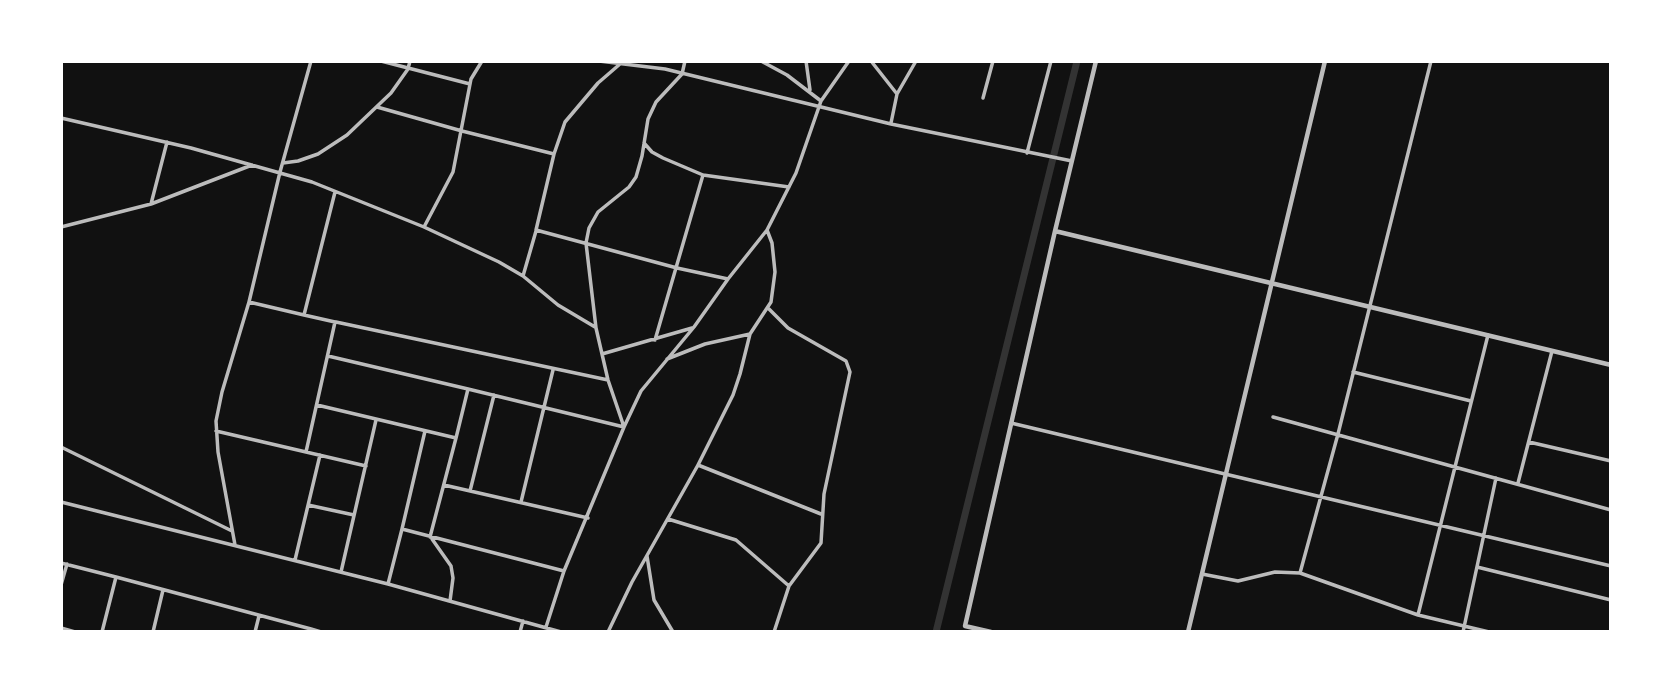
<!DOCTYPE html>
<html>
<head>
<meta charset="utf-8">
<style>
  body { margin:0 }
  #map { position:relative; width:1672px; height:693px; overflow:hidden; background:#111; font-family:Merriweather,serif }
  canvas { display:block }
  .frame { position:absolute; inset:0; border:63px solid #fff; pointer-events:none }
</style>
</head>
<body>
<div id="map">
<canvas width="1672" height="693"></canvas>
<div class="frame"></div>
</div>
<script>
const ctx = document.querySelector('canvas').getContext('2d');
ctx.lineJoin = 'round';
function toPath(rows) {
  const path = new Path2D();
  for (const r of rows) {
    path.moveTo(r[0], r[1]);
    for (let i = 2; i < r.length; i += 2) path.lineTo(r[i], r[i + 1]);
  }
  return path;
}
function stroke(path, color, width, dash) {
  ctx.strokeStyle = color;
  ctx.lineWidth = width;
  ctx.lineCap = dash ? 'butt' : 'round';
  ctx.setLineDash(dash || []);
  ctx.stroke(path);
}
stroke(toPath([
  [936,632,1077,61]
]), '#333', 7);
stroke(toPath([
  [381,61,470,84],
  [599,61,665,69,891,124,1072,161],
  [761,61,787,75,821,101],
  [806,61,810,90],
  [871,61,897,94],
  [620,64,598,83,565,122,554,154,536,230,677,268,728,279],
  [983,98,993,61],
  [377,107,462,131,554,154],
  [61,118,191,148,312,182,424,227,499,262,523,276,558,305,595,327],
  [891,123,897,94,916,61],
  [644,143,652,152,663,158,703,175,789,187],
  [1027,153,1051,61],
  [283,163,298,161,318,154,347,135,391,93,408,69,410,61],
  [335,192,304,315,335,322,306,452,366,466],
  [151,204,167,142],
  [61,227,151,204,252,165],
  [424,227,453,172,471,79,482,61],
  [523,276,536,231],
  [249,302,280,172,311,61],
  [769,309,788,328,846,361,850,372,824,494,821,543,789,586,774,632],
  [336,322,608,380],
  [655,340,703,175],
  [602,354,692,328],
  [328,356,468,389],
  [667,359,705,344,750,334],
  [1353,372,1471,401],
  [317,405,456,438,430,537],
  [1273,417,1611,510],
  [1011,423,1611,566],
  [216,431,306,452],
  [456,438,468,389,624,427,641,391,694,327,728,279,767,230,796,173,821,101,849,61],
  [1529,442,1611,461],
  [61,447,232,531],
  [698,465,821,514],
  [1518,483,1552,351],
  [444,485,588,518],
  [470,491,494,395],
  [61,502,388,584,561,632],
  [521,502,553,370],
  [308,505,354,515],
  [668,519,736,540,789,586],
  [402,529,425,431],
  [432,539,451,566,453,578,450,601],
  [235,545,218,452,216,421,222,392,249,302,304,315],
  [647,556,654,600,673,632],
  [295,560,320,455],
  [61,563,116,577],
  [1477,567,1611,600],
  [341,572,376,420],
  [1300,573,1338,434,1431,61],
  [1202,574,1238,581,1275,572,1300,573,1418,615,1489,632],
  [388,584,402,529,564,571],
  [61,585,67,564],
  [1418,615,1488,335],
  [546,627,564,571,624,427,608,380,596,328,586,243,589,228,598,212,629,187,636,177,642,156,648,119,656,102,682,74,685,61],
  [61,628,75,632],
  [102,632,116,577,311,629],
  [153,632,163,590],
  [255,632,259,616],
  [310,632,311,629,321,632],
  [520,632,523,621],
  [608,632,632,582,698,465,733,395,740,374,750,334,771,302,775,272,772,243,767,230],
  [1463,632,1496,478]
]), '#bcbcbc', 3.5);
stroke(toPath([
  [1055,231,1611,365],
  [991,632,965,626,1055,231,1096,61],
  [1188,632,1325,61]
]), '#bcbcbc', 4.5);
</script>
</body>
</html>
